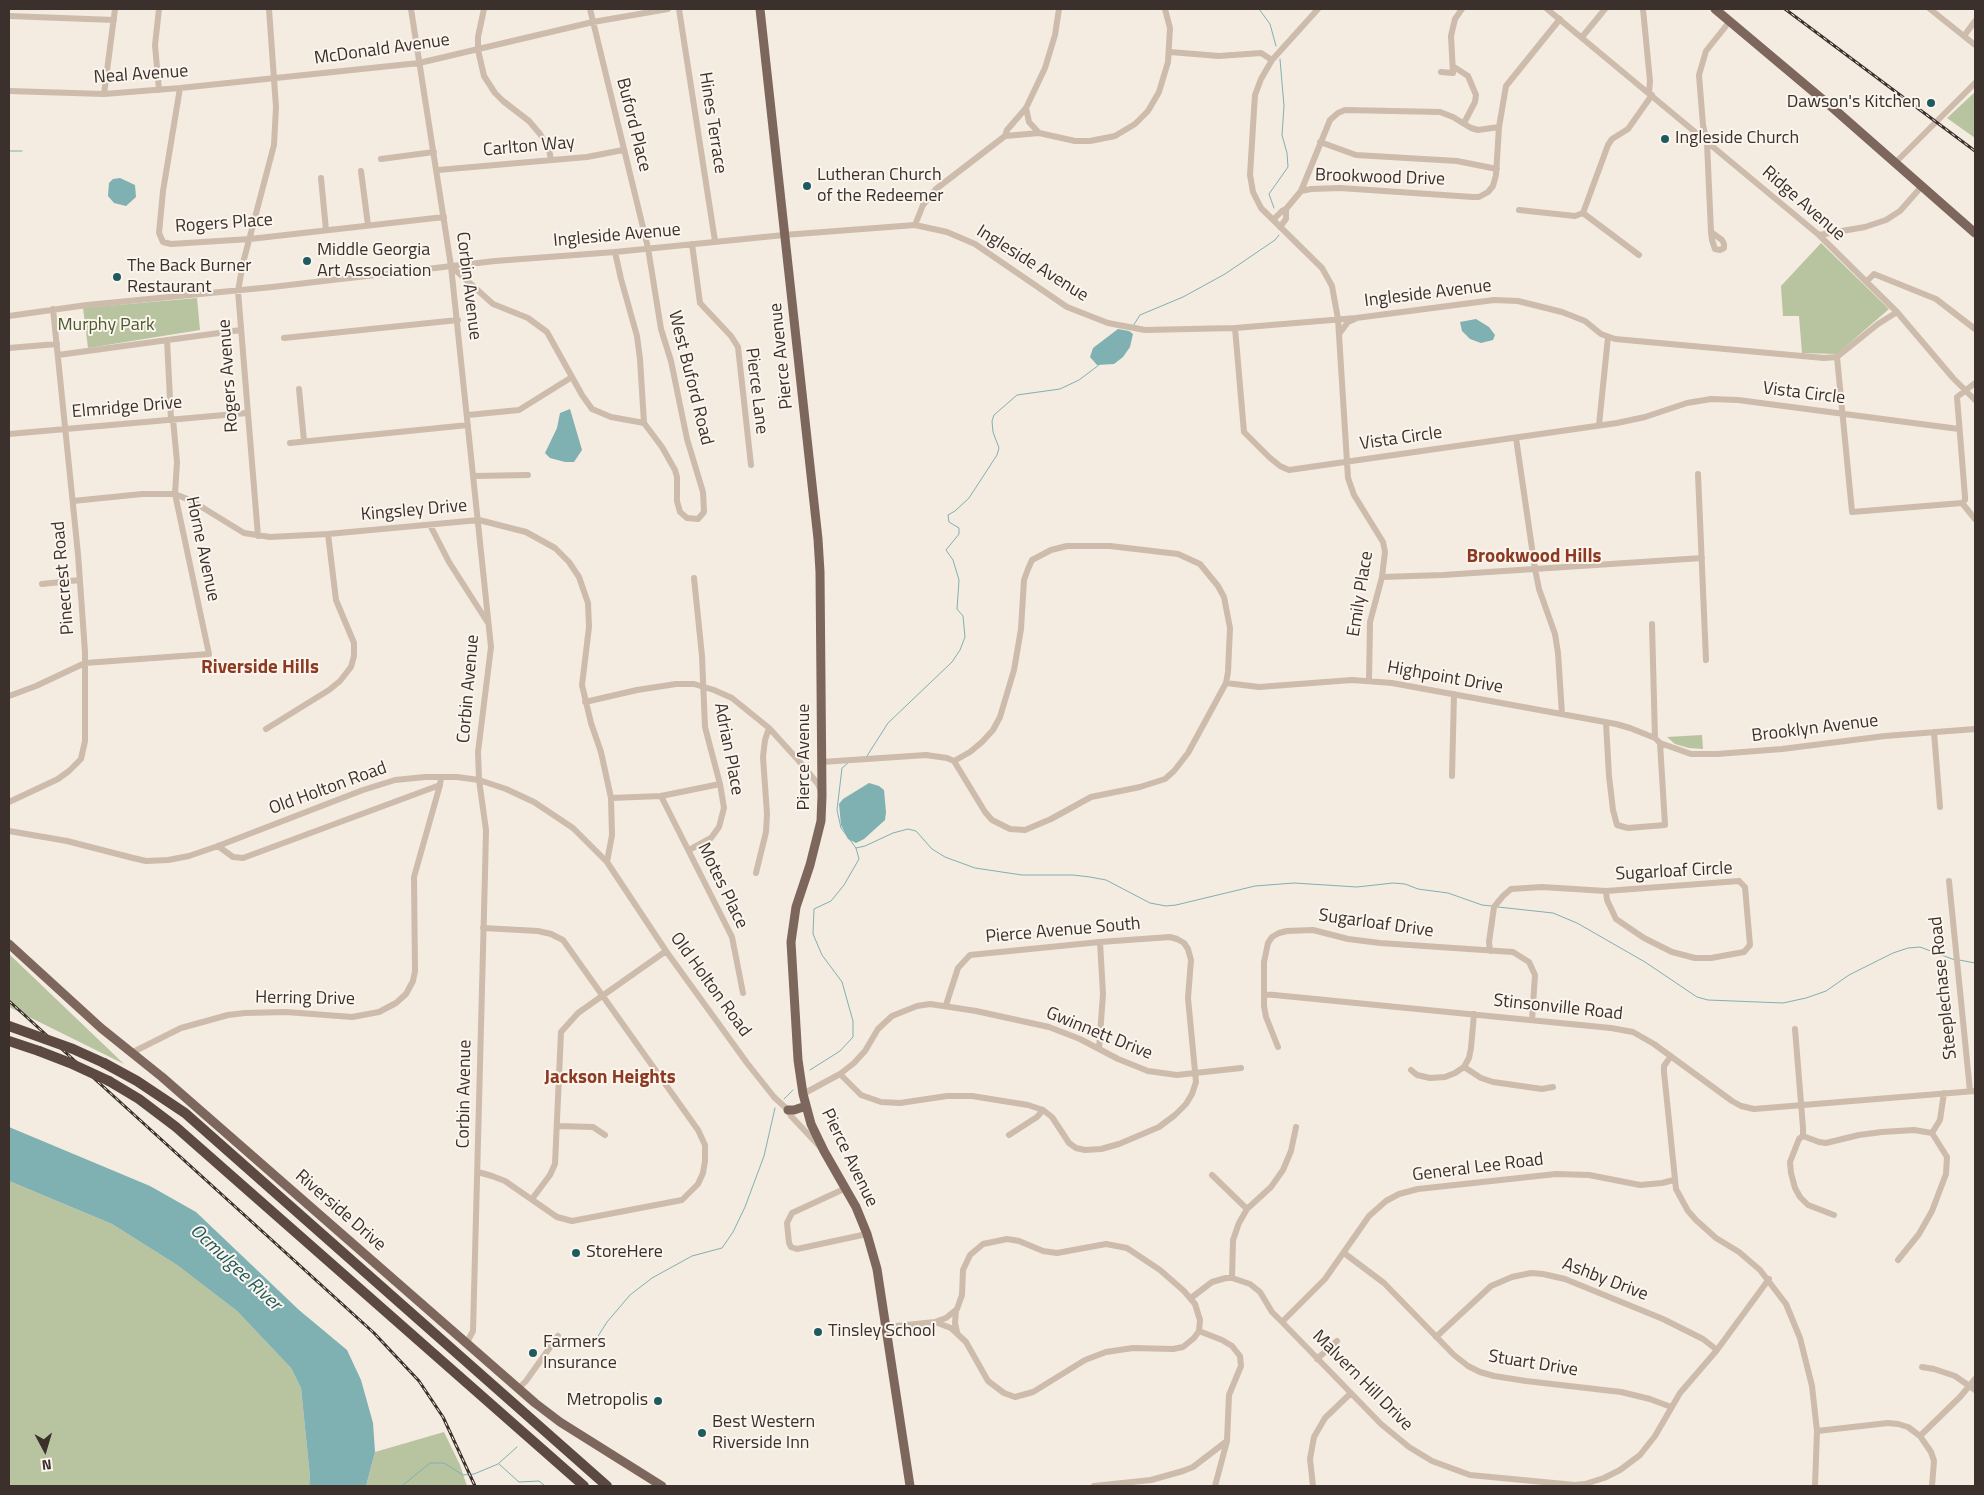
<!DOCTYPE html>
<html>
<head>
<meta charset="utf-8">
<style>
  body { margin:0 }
  #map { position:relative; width:1984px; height:1495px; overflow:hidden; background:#f4ebe1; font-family:"Titillium Web",sans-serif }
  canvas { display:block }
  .frame { position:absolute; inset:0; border:10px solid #3b302b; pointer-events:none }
  .north { position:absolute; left:20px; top:1425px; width:50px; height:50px; -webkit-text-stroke:4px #fbf5ee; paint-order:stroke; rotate:174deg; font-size:14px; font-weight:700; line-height:20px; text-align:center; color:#3b302b }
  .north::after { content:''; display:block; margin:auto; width:18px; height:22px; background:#3b302b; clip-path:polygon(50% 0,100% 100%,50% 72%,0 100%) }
</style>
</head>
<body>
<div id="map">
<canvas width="1984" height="1495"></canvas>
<div class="frame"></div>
<div class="north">N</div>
</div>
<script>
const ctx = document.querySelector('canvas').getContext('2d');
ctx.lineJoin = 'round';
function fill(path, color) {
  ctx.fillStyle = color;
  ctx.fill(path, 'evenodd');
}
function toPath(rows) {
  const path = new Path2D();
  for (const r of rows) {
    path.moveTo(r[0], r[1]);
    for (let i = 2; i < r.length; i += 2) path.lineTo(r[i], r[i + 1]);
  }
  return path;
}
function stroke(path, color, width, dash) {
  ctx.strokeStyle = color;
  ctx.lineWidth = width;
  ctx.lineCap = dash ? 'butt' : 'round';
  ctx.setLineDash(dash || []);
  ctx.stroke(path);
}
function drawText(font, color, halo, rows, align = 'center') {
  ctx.font = font + ' "Titillium Web",sans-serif';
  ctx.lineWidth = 4;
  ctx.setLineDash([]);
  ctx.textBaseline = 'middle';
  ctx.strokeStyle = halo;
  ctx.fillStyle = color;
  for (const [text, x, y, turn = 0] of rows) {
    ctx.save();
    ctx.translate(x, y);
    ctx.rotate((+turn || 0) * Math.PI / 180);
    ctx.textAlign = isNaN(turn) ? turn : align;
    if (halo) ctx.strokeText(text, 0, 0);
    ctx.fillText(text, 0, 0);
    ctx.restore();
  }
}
fill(toPath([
  [1975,92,1975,138,1947,118],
  [1821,243,1889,309,1837,354,1802,353,1799,316,1783,316,1781,286],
  [197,298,200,330,88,348,83,308],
  [1702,735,1703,749,1689,748,1675,744,1667,737],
  [9,954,124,1064,9,1007],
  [9,1181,112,1224,177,1265,237,1311,291,1368,301,1388,310,1477,309,1486,12,1486,9,1484],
  [444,1432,460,1465,467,1486,366,1486,375,1452]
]), '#b8c4a0');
fill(toPath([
  [120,178,135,185,136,197,126,206,114,203,108,196,109,183,113,179],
  [1476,319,1489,327,1495,335,1493,340,1481,343,1470,339,1462,331,1460,322],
  [1118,329,1129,331,1133,334,1130,347,1123,357,1114,364,1097,365,1090,357,1093,348],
  [570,409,582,450,574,462,565,462,550,458,545,453,557,428,560,413],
  [869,783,879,786,884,790,886,812,885,820,864,839,856,843,848,839,841,825,839,804,843,799],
  [9,1127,150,1186,196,1212,299,1310,347,1350,361,1380,373,1423,375,1452,366,1486,309,1486,310,1477,301,1388,291,1368,237,1311,177,1265,112,1224,9,1181]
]), '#7fb0b2');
stroke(toPath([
  [1259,9,1270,24,1276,46],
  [9,151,22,151],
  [1274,208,1269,194,1288,167,1287,153,1282,135,1284,106,1280,59],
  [1133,326,1140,315,1183,297,1225,274,1275,240,1279,235],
  [867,756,888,723,952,662,960,650,965,637,963,616,957,609,959,580,953,560,946,550,959,534,959,528,949,522,948,515,955,511,969,498,997,455,999,448,993,432,992,421,994,415,1017,395,1060,389,1079,380,1099,365],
  [856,848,865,846,893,833,908,829,916,831,932,849,945,857,975,868,1022,875,1073,875,1090,877,1106,880,1150,903,1166,906,1176,905,1255,886,1294,883,1357,887,1393,883,1405,884,1418,889,1448,893,1482,905,1492,906],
  [1498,907,1553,913,1577,923,1645,962,1697,997,1708,1000,1783,1003,1806,998,1826,991,1849,975,1893,953,1908,948,1920,947,1955,960],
  [1959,960,1975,963],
  [810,1070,840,1051,853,1037,853,1021,842,982,822,955,813,934,814,909,831,901,844,885,859,859,856,848,841,828,837,810,842,768,848,763],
  [784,1099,793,1090],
  [593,1344,607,1322,630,1295,652,1278,692,1256,722,1248,733,1232,745,1207,764,1156,775,1108],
  [499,1464,519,1482,539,1481,545,1486],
  [402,1486,430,1463,444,1463,463,1475,474,1474,498,1464,517,1447]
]), '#7fb0b2', 1);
stroke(toPath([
  [159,9,155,45,159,90],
  [411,9,451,266,491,647,478,752,479,780,486,830,485,874,473,1331,466,1344],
  [484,9,478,37,478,50,484,76,495,93,503,101,529,121,540,134,549,149,551,160],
  [590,9,648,248,661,329,671,361,687,439,703,492,704,512,698,519,687,518,680,512,677,501,677,477,675,470,662,447,644,423,640,359,637,336,621,279,615,252],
  [679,9,715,241],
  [1318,9,1272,60,1261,79,1255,95,1254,110,1250,175,1253,192,1261,208,1322,268,1332,286,1338,319,1348,478,1354,495,1383,542,1385,552,1382,577,1370,622,1369,681],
  [1547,9,1819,235,1897,312,1953,378,1975,400],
  [1643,9,1650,81,1649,93],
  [1930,9,1975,45],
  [9,16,114,20],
  [1964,36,1975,21],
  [1582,37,1605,9],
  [1170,52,1219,56,1261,53,1272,60],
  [1454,67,1468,76,1476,95,1475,102,1464,123],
  [1441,72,1453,73,1451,36,1455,19,1462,9],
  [180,88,163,191,159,233,163,242,171,244,250,239,444,217],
  [9,91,104,94,180,88,419,63,593,22,668,9],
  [104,94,115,9],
  [1026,108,1029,122,1039,133],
  [1005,136,1039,133,1075,141,1090,141,1115,136,1135,124,1148,111,1159,92,1168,62,1170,28,1165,9],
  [1320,142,1356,155,1457,161,1497,169],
  [381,159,434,152],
  [1895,163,1975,83],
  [438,170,587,157,623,150],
  [361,171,368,225],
  [321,178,326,230],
  [1301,191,1330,120,1338,113,1345,110,1440,112,1453,117,1471,128,1478,130,1499,127],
  [1519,210,1575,216,1583,213,1639,255],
  [1583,213,1608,145,1612,139,1628,129,1652,95],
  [1273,220,1282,211,1286,209,1301,191,1311,189,1340,188,1473,197,1479,197,1488,192,1493,186,1496,175,1499,127,1506,86,1560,19],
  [915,225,923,205,936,189,1005,136,1007,130,1026,108,1045,68,1055,35,1059,9],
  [1280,227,1286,219,1286,209],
  [1711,232,1722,240,1724,244,1724,248,1720,250,1715,249,1712,240,1711,232,1707,143,1703,125,1699,75,1706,51,1730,21],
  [1819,235,1865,227,1886,220,1900,211,1922,186],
  [692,244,700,303,731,336,738,347,751,465],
  [452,267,493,304,528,318,547,332,582,395,592,409,611,417,644,423],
  [1866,282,1874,274,1936,299,1975,329],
  [9,316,87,305,272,287,495,261,615,252,784,235,915,225,947,232,975,244,1067,307,1108,323,1145,330,1235,328,1356,318,1494,300,1518,301,1562,312,1585,321,1601,334,1615,339,1824,358,1837,357,1878,324,1897,312],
  [1235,328,1244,432,1269,457,1280,466,1289,470,1617,423,1645,417,1687,403,1711,399,1738,400,1959,429],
  [1339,334,1348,322,1355,319],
  [284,338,458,320],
  [167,340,171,419],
  [9,348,57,344],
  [58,355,241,330],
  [1837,357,1852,512,1962,503,1975,519],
  [299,389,304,441],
  [468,415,519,410,572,377],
  [1599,425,1608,337],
  [9,434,247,413],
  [1516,438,1535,569,1539,589,1555,634,1558,653,1562,714],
  [290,443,468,425],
  [1698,474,1706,660],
  [474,476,528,475],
  [73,501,142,494,175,494,192,501,244,533,270,537,328,534,479,520,526,532,555,548,569,562,579,577,588,603,589,627,582,685,591,723,601,752,611,798,612,835,607,862],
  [1962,503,1965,500,1965,497,1957,397,1975,383],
  [430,525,449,562,488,623],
  [258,536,238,291,243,263,274,145,276,107,269,9],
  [1382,577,1443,575,1702,558],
  [42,584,80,580],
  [1226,683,1259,687,1352,680,1392,683,1616,724,1630,728,1655,738],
  [9,696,36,686,85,663,209,654,175,494,177,462,173,419],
  [585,702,637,690,676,684,694,684,714,690,732,698,769,728,799,761,818,784,821,791],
  [1606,723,1609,776,1613,810,1617,825,1628,828,1665,825,1660,743,1655,738,1652,624],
  [266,729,329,690,340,681,351,667,354,656,354,643,336,600,328,534],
  [1934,732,1940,807],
  [1660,743,1691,754,1717,754,1782,749,1885,736,1975,729],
  [822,762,926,755,947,758,954,761,970,752,982,742,993,730,1000,717,1014,670,1021,629,1024,580,1028,569,1032,560,1051,550,1067,546,1110,546,1178,554,1200,564,1218,586,1224,597,1230,628,1228,672,1226,683,1188,753,1174,771,1165,779,1140,787,1091,797,1051,819,1025,830,1010,829,992,820,985,812,954,761],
  [1452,776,1454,694],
  [661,796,732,937,743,993],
  [611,798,661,796,720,784],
  [9,802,58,779,69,771,81,759,85,741,85,652,78,554,53,309],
  [9,831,67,841,133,858,146,861,168,860,189,856,218,846,363,790,395,780,425,777,457,777,479,780,506,789,534,802,573,828,607,862,666,951,747,1063,774,1097,788,1110,791,1116,821,1148],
  [218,846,233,857,243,858,440,785],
  [689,850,711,838,719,827,724,808,720,784,705,727,702,656,694,578],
  [756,873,766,832,767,814,763,757,765,740,769,728],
  [1739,881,1745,887,1750,945,1744,952,1711,958,1695,958,1672,952,1644,938,1616,919,1607,900,1606,891,1739,881],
  [1949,881,1970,1091],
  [1490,951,1489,942,1494,907,1503,896,1511,889,1542,887,1606,891],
  [1264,994,1611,1028,1633,1032,1654,1044,1732,1101,1741,1106,1754,1109,1975,1091],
  [1795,1029,1803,1128,1803,1136,1799,1139,1790,1162,1791,1173,1795,1188,1800,1197,1808,1205,1834,1215],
  [1278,1047,1266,1017,1264,1006,1264,962,1268,943,1272,937,1279,933,1287,931,1313,930,1348,939,1380,943,1513,952,1529,962,1535,975,1532,1020],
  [1099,1049,1103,994,1100,942],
  [131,1053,181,1028,228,1015,245,1013,286,1012,352,1017,379,1012,396,1003,406,994,413,981,415,971,414,877,440,785,441,777],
  [1671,1056,1664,1066,1664,1072,1676,1189,1688,1211,1696,1220,1716,1238,1739,1252,1760,1270,1786,1304,1800,1338,1812,1386,1817,1431,1815,1486],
  [1464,1067,1481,1078,1493,1082,1542,1089,1553,1087],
  [1411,1070,1417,1075,1430,1078,1445,1077,1455,1073,1464,1067,1469,1058,1471,1048,1474,1014],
  [840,1074,861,1095,881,1102,900,1103,947,1096,972,1096,1028,1105,1043,1110,1052,1117,1069,1143,1076,1148,1085,1150,1101,1149,1119,1144,1159,1127,1175,1115,1186,1104,1192,1094,1196,1082,1188,998,1191,960,1188,949,1184,943,1177,939,1170,937,1100,942,970,955,958,968,946,1005],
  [803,1094,840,1074,854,1063,865,1051,878,1029,892,1016,917,1006,930,1004,976,1011,1049,1027,1080,1039,1118,1059,1148,1071,1177,1075,1241,1068],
  [558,1126,593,1127,605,1135],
  [1932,1133,1940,1120,1944,1093],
  [1009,1135,1037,1117,1043,1110],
  [1803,1136,1819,1142,1826,1143,1859,1135,1882,1132,1914,1130,1932,1133,1947,1157,1946,1174,1932,1211,1919,1234,1898,1260],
  [478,1172,492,1176,505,1181,557,1217,572,1221,682,1200,698,1184,703,1173,705,1161,705,1145,698,1130,563,940,551,934,538,931,483,928],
  [1212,1175,1247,1209],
  [846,1188,792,1213,787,1223,789,1243,791,1247,797,1249,867,1234],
  [532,1199,550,1175,555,1164,561,1032,578,1013,666,951],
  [1344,1253,1384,1283,1454,1355,1468,1366,1480,1372,1494,1376,1526,1381,1621,1392,1650,1399,1671,1407],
  [1232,1278,1233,1240,1239,1223,1247,1209,1271,1187,1283,1170,1291,1151,1296,1127],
  [1191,1298,1212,1282,1226,1278,1232,1278,1250,1284,1260,1292,1272,1312,1282,1322,1381,1424,1409,1447,1432,1461,1470,1475,1575,1485,1585,1484,1604,1478,1620,1470,1640,1455,1655,1436,1680,1393,1717,1350,1769,1279],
  [956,1310,955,1323,957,1332],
  [1282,1322,1325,1279,1369,1216,1386,1201,1399,1194,1418,1189,1556,1174,1589,1175,1640,1185,1662,1183,1674,1180],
  [886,1327,935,1322,951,1328,966,1342,988,1381,1004,1393,1015,1397,1033,1392,1085,1360,1106,1352,1133,1348,1173,1349,1183,1347,1194,1338,1199,1331,1200,1320,1195,1304,1184,1291,1160,1270,1127,1248,1106,1244,1057,1253,1043,1251,1019,1241,1007,1239,983,1244,970,1255,963,1270,962,1295,957,1309,946,1318,935,1322],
  [1199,1331,1222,1340,1232,1346,1240,1356,1241,1366,1229,1395,1227,1441,1215,1486],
  [1436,1337,1491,1286,1512,1277,1531,1273,1543,1274,1565,1279,1663,1319,1703,1339,1717,1350],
  [1317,1359,1337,1341],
  [1922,1367,1934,1369,1955,1376,1975,1390],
  [518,1389,526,1381,558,1336],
  [1817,1431,1888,1423,1898,1424,1908,1427,1920,1436,1931,1452,1934,1461,1932,1486],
  [1920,1436,1960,1397,1975,1379],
  [1094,1486,1151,1480,1183,1471,1193,1467,1227,1441],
  [1313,1486,1310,1459,1314,1437,1325,1418,1351,1393]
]), '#cdbbac', 6);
stroke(toPath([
  [760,9,818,539,820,572,822,796,821,821,810,865,796,907,791,942,798,1060,803,1094,811,1124,824,1151,856,1207,867,1234,877,1269,910,1486],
  [1715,9,1834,109,1975,233],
  [9,944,101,1028,162,1077,535,1403,560,1422,662,1486],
  [788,1110,794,1110,806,1106]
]), '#7d675c', 9);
stroke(toPath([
  [9,1041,39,1051],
  [104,1063,137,1081,185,1113,607,1486],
  [109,1081,139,1099,176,1127,584,1486]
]), '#5c4a42', 10);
const rail = toPath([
  [1785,9,1975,151],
  [9,1001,374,1333,419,1381,443,1417,475,1486]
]);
stroke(rail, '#3b302b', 3);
stroke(rail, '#fbf5ee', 1, [4]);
stroke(toPath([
  [9,1026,73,1049,104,1063],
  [39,1051,70,1063,109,1081]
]), '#5c4a42', 10);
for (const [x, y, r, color] of [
  [1931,103,5,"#1f5a5e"],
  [1665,139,5,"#1f5a5e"],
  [807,186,5,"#1f5a5e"],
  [307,261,5,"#1f5a5e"],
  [117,277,5,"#1f5a5e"],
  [576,1253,5,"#1f5a5e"],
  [818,1332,5,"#1f5a5e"],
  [533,1353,5,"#1f5a5e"],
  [658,1401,5,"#1f5a5e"],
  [702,1433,5,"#1f5a5e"]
]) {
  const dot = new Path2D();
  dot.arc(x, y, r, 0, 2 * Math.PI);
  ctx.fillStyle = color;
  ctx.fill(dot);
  stroke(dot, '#fbf5ee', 2);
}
drawText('18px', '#3b302b', '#fbf5ee', [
  ["McDonald Avenue",382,50,-8],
  ["Neal Avenue",141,75,-4],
  ["Hines Terrace",712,123,81],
  ["Buford Place",633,125,76],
  ["Carlton Way",529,147,-5],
  ["Brookwood Drive",1380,178,2],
  ["Ridge Avenue",1803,204,41],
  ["Rogers Place",224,224,-4],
  ["Ingleside Avenue",617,236,-5],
  ["Ingleside Avenue",1032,264,32],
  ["Corbin Avenue",468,286,83],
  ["Ingleside Avenue",1428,294,-7],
  ["Pierce Avenue",782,356,-96],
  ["Rogers Avenue",229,376,-94],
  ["West Buford Road",690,378,76],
  ["Pierce Lane",756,391,83],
  ["Vista Circle",1804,394,7],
  ["Elmridge Drive",127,408,-5],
  ["Vista Circle",1401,439,-8],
  ["Kingsley Drive",414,511,-5],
  ["Horne Avenue",202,549,78],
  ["Pinecrest Road",64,578,-95],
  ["Emily Place",1361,594,-81],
  ["Highpoint Drive",1445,678,10],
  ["Corbin Avenue",469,689,-85],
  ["Brooklyn Avenue",1815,729,-7],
  ["Adrian Place",728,749,79],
  ["Pierce Avenue",805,757,-90],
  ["Old Holton Road",328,789,-20],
  ["Sugarloaf Circle",1674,872,-3],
  ["Motes Place",722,886,64],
  ["Sugarloaf Drive",1376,924,8],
  ["Pierce Avenue South",1063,931,-5],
  ["Old Holton Road",710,985,54],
  ["Steeplechase Road",1944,988,-96],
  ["Herring Drive",305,999,1],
  ["Stinsonville Road",1558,1008,6],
  ["Gwinnett Drive",1099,1034,22],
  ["Corbin Avenue",465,1094,-89],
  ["Pierce Avenue",849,1158,64],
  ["General Lee Road",1478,1168,-7],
  ["Riverside Drive",340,1211,41],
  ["Ashby Drive",1605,1280,21],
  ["Stuart Drive",1533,1364,9],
  ["Malvern Hill Drive",1362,1381,45]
]);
drawText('18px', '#3b302b', '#fbf5ee', [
  ["Dawson's Kitchen",1921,103,"right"],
  ["Ingleside Church",1675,139],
  ["Lutheran Church",817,176],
  ["of the Redeemer",817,197],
  ["Middle Georgia",317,251],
  ["Art Association",317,272],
  ["The Back Burner",127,267],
  ["Restaurant",127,288],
  ["StoreHere",586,1253],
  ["Tinsley School",828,1332],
  ["Farmers",543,1343],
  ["Insurance",543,1364],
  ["Metropolis",648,1401,"right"],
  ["Best Western",712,1423],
  ["Riverside Inn",712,1444]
], 'left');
drawText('18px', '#4a5a2e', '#fbf5ee', [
  ["Murphy Park",106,326]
]);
drawText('bold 19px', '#8c3b22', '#fbf5ee', [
  ["Brookwood Hills",1534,557],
  ["Riverside Hills",260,668],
  ["Jackson Heights",610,1078]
]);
drawText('italic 19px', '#1f5a5e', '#fbf5ee', [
  ["Ocmulgee River",235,1268,43]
]);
</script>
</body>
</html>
